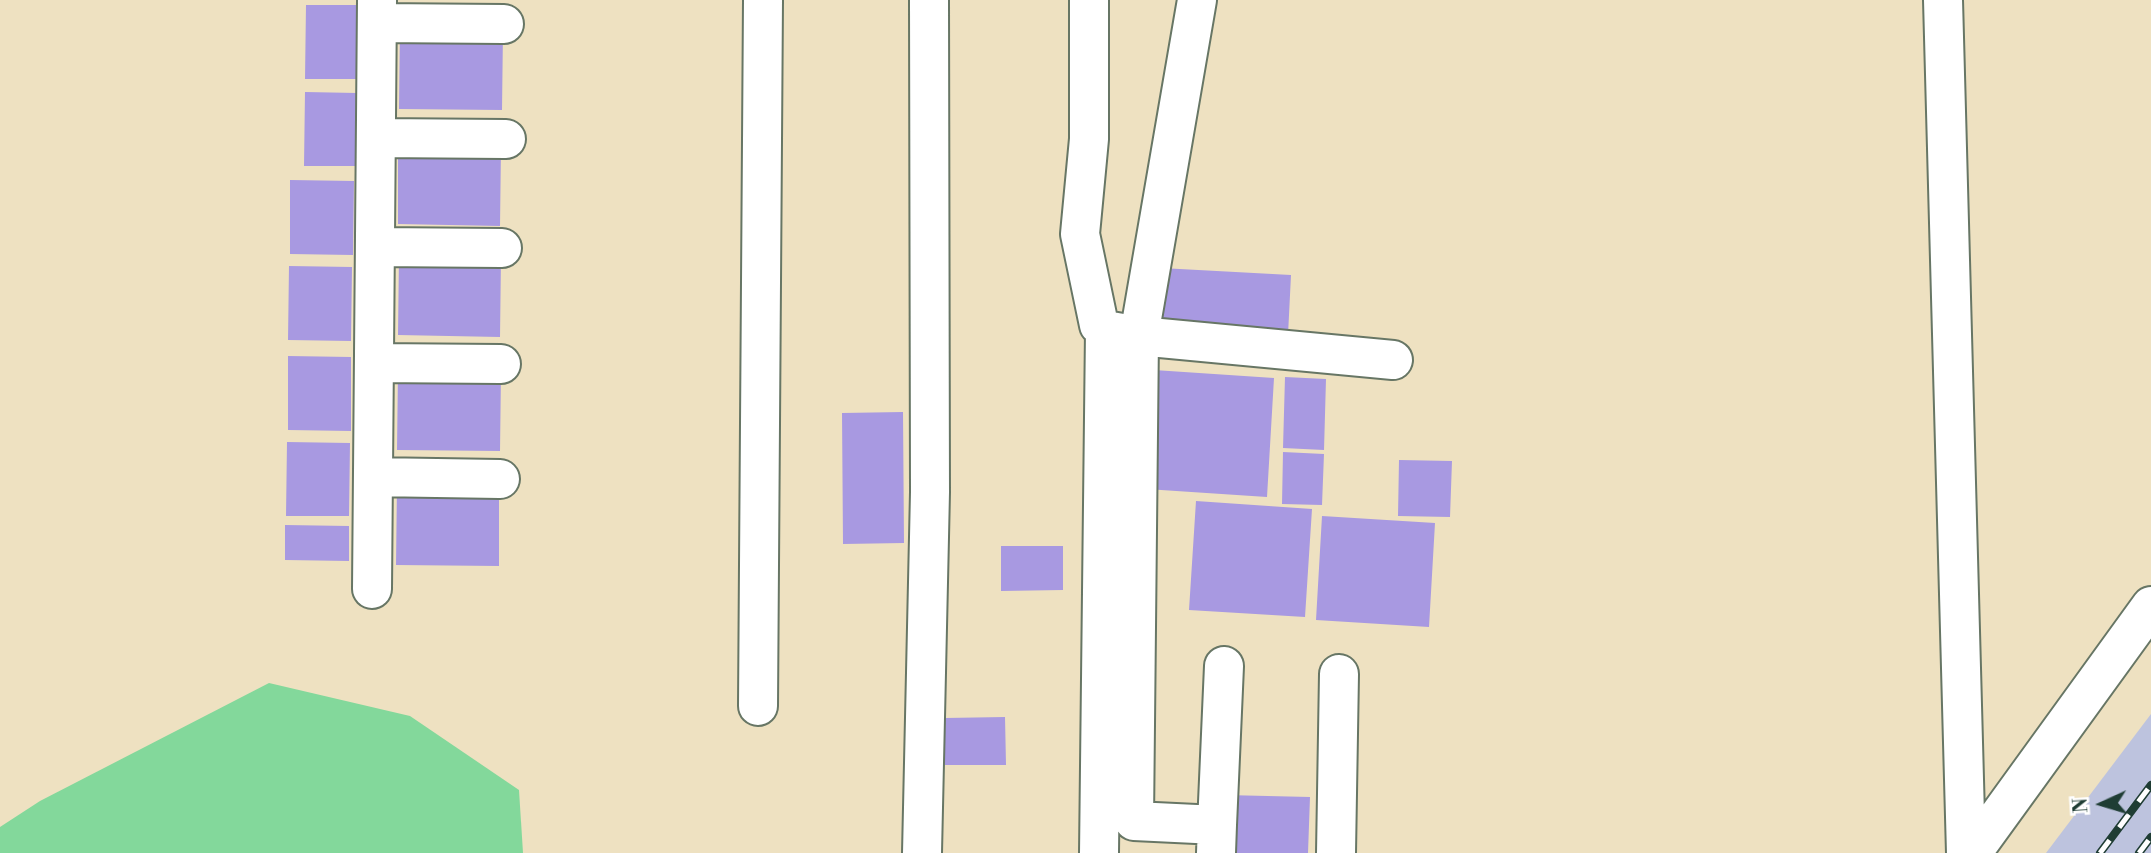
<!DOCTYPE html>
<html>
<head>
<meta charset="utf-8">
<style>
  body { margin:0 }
  #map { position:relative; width:2151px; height:853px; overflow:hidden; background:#eee1c1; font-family:"Libre Bodoni",serif }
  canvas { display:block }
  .north { position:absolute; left:2067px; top:769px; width:70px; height:70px; -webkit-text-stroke:5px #fff; paint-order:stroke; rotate:266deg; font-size:19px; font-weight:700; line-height:28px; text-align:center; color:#1f3d34 }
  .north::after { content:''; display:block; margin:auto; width:24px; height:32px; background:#1f3d34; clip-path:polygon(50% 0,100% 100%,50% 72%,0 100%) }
</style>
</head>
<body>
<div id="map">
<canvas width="2151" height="853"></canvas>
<div class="north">N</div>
</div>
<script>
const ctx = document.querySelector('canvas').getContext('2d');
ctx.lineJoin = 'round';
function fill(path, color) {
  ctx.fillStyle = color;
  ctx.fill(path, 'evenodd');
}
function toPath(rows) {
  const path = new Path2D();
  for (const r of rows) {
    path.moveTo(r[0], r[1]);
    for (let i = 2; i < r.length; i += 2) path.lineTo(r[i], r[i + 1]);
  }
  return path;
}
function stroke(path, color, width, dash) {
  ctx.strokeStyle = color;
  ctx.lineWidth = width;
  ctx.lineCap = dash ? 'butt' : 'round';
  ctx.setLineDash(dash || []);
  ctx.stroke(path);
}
fill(toPath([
  [2151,714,2151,853,2046,853]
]), '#bdc3de');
fill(toPath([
  [269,683,410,716,519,790,523,853,0,853,0,827,40,801]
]), '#83d89b');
fill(toPath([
  [306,5,358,5,357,79,305,79],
  [400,28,503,30,502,110,399,109],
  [305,92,357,93,356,166,304,166],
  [398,144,501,146,500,226,398,224],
  [290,180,354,181,353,255,290,254],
  [399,255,501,256,500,337,398,335],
  [289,266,352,267,351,341,288,340],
  [1161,268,1291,275,1288,335,1158,327],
  [288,356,351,357,351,431,288,430],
  [398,370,501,371,500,451,397,450],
  [1154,370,1274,378,1267,497,1146,489],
  [1285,377,1326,379,1324,450,1283,448],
  [903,412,904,543,843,544,842,413],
  [287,442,350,443,349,516,286,516],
  [1283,452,1324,454,1322,505,1282,504],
  [1399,460,1452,461,1450,517,1398,516],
  [397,484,499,486,499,566,396,565],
  [1196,501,1312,509,1305,617,1189,610],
  [1322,516,1435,523,1429,627,1316,620],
  [285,525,349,526,349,561,285,560],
  [1001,546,1063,546,1063,590,1001,591],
  [1005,717,1006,765,945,765,945,718],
  [1225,795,1310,797,1308,853,1223,853]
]), '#a899e1');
const minor = toPath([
  [1089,0,1089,139,1080,234,1099,325,1105,330,1139,336,1197,0],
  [1943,0,1966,853],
  [377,23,504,24],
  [377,138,506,139],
  [376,247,502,248],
  [374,363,501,364],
  [373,477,500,479],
  [372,589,377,0],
  [758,706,763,0],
  [1217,825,1224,666],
  [922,853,930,492,929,0],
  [1099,853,1105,330],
  [1216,853,1217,825,1134,821,1139,336,1393,360],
  [1336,853,1339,674],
  [1972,853,2151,606]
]);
stroke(minor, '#677665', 42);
stroke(minor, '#fff', 38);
const rail = toPath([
  [2100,853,2151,785],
  [2139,853,2151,837]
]);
stroke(rail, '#1f3d34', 8);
stroke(rail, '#fff', 5, [16]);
</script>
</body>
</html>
